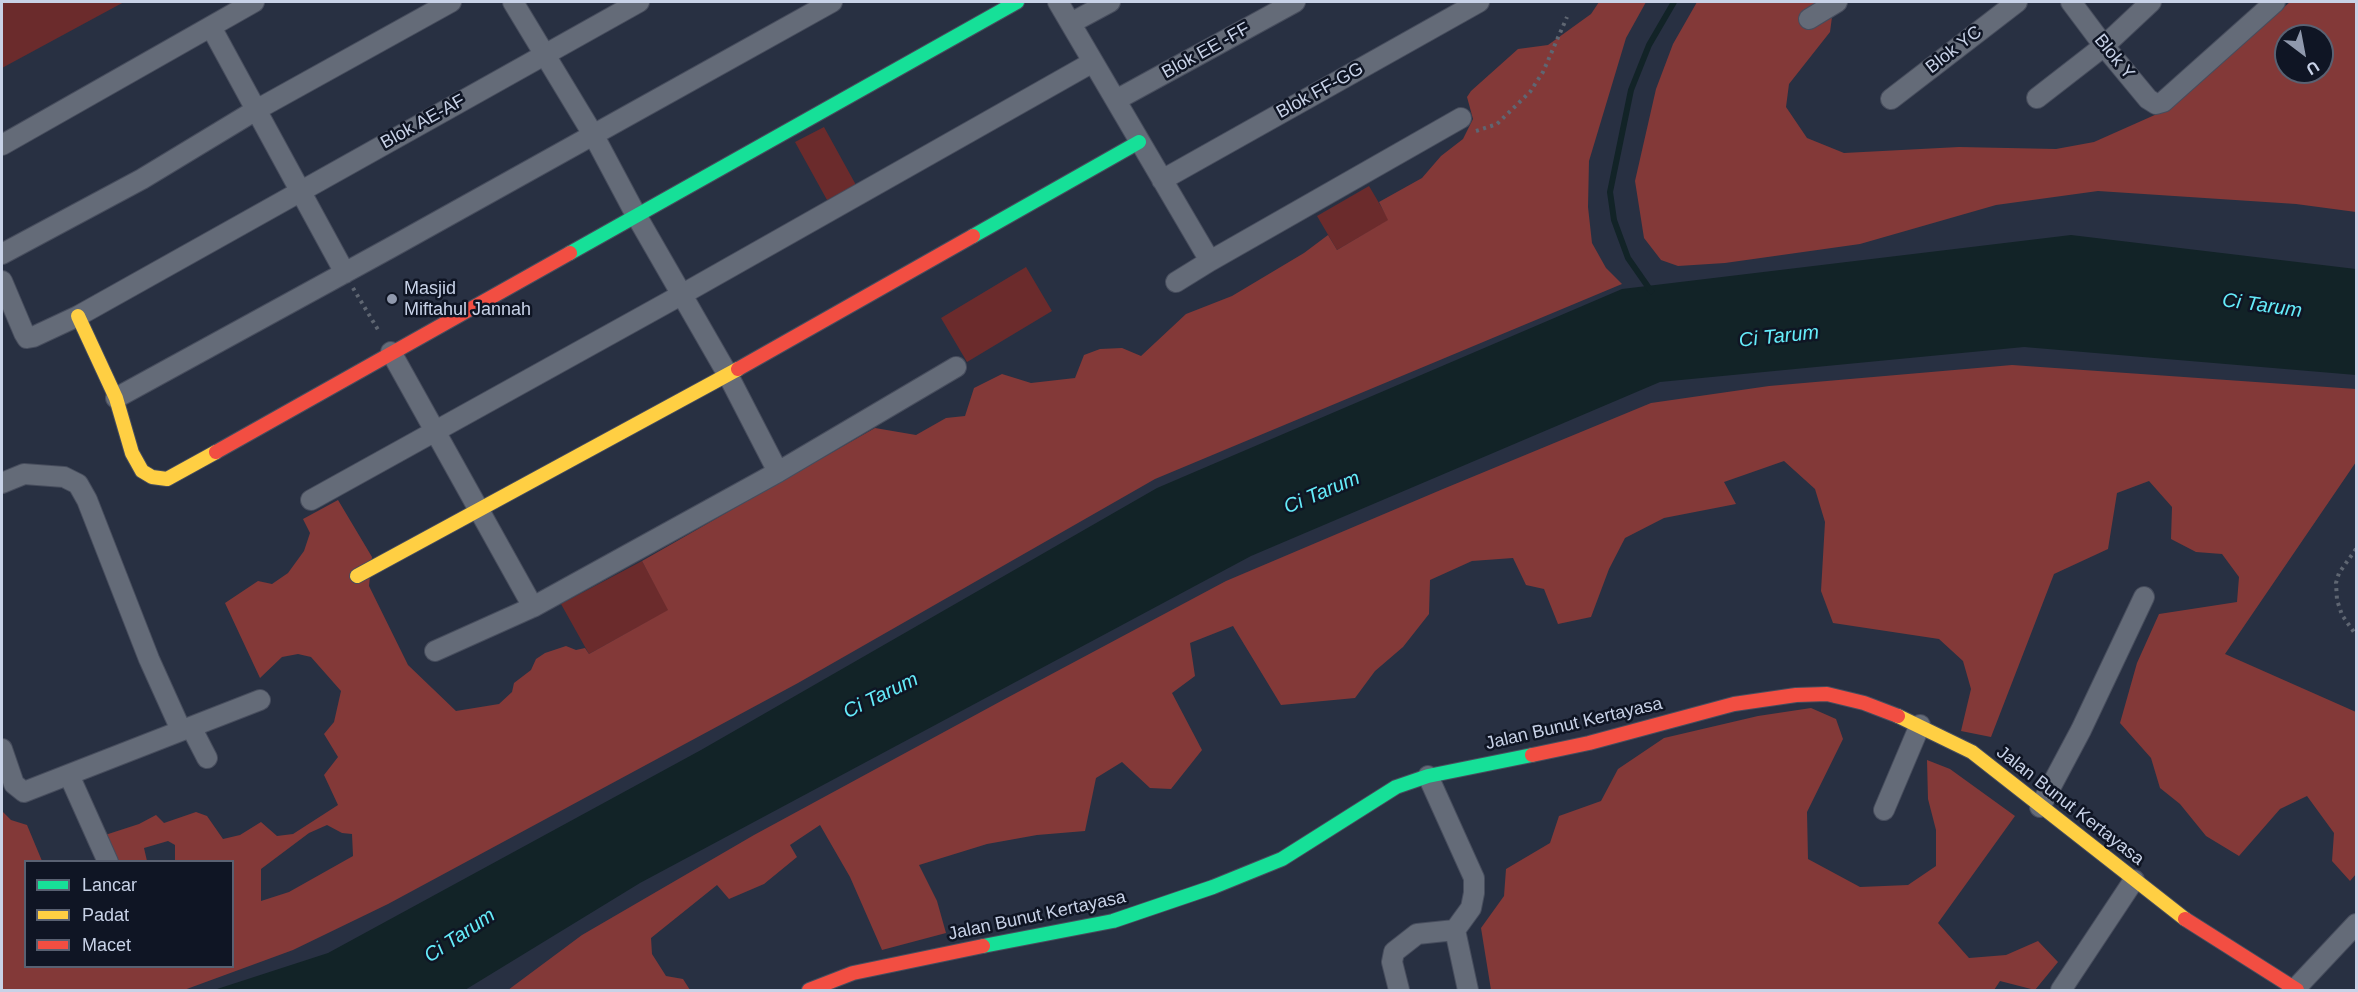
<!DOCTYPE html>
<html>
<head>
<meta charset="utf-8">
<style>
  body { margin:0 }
  #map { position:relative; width:2358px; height:992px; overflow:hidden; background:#283042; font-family:Arial,sans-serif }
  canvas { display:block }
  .frame { position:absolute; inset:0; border:3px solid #c8d2e7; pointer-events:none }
  .legend { position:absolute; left:24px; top:860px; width:210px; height:108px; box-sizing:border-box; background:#0f1524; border:2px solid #596172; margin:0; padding:8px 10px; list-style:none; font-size:18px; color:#c8d2e7 }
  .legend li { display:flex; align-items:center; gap:12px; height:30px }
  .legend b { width:30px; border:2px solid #596172 }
  .north { position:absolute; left:2274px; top:24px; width:60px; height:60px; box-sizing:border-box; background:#0f1524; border:2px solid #596172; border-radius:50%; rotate:148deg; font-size:16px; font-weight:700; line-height:24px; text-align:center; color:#c8d2e7 }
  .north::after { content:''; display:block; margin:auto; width:21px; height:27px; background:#9099ad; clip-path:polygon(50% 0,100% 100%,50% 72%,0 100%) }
</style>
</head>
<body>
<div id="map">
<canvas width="2358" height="992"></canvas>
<div class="frame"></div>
<ul class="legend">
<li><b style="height:8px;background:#16e098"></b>Lancar</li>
<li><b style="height:8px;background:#ffcf43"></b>Padat</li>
<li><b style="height:8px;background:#f24e42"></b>Macet</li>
</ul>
<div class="north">U</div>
</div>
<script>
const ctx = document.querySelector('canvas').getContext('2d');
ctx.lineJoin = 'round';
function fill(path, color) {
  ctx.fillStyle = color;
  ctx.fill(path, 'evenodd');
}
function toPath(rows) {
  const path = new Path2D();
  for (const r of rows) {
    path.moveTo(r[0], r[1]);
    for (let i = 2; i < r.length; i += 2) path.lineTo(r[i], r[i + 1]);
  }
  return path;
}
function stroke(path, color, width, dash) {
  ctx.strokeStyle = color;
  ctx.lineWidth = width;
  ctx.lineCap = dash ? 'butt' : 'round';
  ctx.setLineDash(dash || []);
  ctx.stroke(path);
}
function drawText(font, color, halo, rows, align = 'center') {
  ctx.font = font + ' Arial,sans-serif';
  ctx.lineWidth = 5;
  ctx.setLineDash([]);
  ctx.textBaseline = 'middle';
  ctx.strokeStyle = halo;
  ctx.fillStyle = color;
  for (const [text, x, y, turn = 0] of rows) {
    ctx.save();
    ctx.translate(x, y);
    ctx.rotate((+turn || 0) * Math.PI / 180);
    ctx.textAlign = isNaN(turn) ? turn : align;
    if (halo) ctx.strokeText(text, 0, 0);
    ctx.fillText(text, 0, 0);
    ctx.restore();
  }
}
fill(toPath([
  [2,2,124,2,2,68],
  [824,127,856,185,827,200,795,142],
  [1369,186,1389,220,1337,250,1317,216],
  [1026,267,1052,311,967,362,941,318],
  [642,561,669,610,589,654,561,604]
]), '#6b2b2c');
fill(toPath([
  [1599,2,1646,2,1626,38,1589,161,1588,207,1592,243,1606,268,1622,284,1155,479,798,683,388,904,293,950,184,990,2,990,2,811,11,820,27,825,42,861,26,862,26,966,232,966,232,862,175,861,175,845,168,841,144,848,147,861,114,861,102,836,139,824,156,815,164,823,196,812,207,816,223,839,240,835,261,822,277,836,293,834,338,805,324,775,338,757,324,734,334,722,341,691,311,657,298,654,282,657,260,678,225,603,258,581,272,584,288,573,304,551,310,533,303,519,338,500,372,557,369,586,408,665,456,711,499,704,512,692,514,683,531,670,536,659,545,653,566,646,576,650,585,648,589,654,668,610,642,561,875,428,916,435,946,418,965,416,974,388,1002,374,1031,383,1075,378,1084,355,1100,349,1122,348,1141,356,1186,314,1232,296,1304,253,1328,235,1337,250,1388,220,1379,202,1422,178,1441,156,1463,139,1473,119,1467,97,1471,91,1518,49,1548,45,1591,14],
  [327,825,342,833,352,834,353,856,289,892,261,901,261,869,309,833],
  [1697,2,1834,2,1830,32,1789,84,1786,107,1807,138,1844,153,1959,147,2056,149,2094,142,2166,110,2290,2,2356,2,2356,212,2296,204,2098,191,1996,205,1860,244,1725,263,1678,266,1661,260,1644,238,1635,181,1656,89,1673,44],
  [2286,36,2322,36,2322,72,2286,72],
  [2012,365,2356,389,2356,462,2225,654,2356,712,2356,874,2350,881,2332,861,2334,833,2307,796,2280,809,2239,856,2206,836,2180,804,2160,788,2151,758,2120,723,2137,663,2159,614,2237,602,2239,577,2222,554,2196,552,2171,539,2172,507,2149,481,2117,493,2108,549,2054,574,1991,737,1961,731,1971,689,1963,661,1939,639,1833,623,1821,591,1825,522,1815,489,1784,461,1724,482,1736,504,1664,518,1625,538,1609,569,1591,617,1558,624,1544,589,1526,585,1513,558,1472,561,1430,580,1429,614,1403,647,1375,671,1355,698,1281,705,1233,626,1190,643,1195,676,1172,693,1202,750,1171,789,1150,788,1122,762,1096,778,1085,831,1037,835,987,844,919,865,937,901,946,933,882,950,850,877,820,825,790,845,797,857,764,884,729,899,717,885,651,938,652,954,666,976,683,979,690,990,508,990,582,935,754,835,1003,700,1226,581,1443,489,1651,403,1769,386],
  [1811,708,1836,719,1843,739,1807,812,1808,859,1860,887,1908,885,1936,866,1936,830,1928,799,1927,760,1950,769,2015,816,1938,923,1969,958,2006,955,2038,941,2058,962,2035,990,2000,981,1994,990,1491,990,1481,928,1504,896,1506,869,1550,843,1559,816,1601,801,1618,769,1664,738,1758,716]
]), '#833938');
fill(toPath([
  [2071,235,2356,269,2356,375,2024,347,1660,382,1251,556,640,883,465,990,214,990,328,953,701,750,1157,488,1622,289]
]), '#122327');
stroke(toPath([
  [1651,291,1628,258,1614,220,1610,192,1631,90,1649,45,1674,2]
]), '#122327', 6);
const street = toPath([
  [513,2,594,136,636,215,728,375,778,472],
  [1058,2,1210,261,1461,118],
  [2071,2,2104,46,2148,99,2156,104,2163,102,2275,2],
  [1809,19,1837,2],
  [1071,23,1110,2],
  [211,27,345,273],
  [2037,98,2104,46,2151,2],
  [1891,99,2017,2],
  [1116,100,1295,2],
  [2,145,254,2],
  [1162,180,1479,2],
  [2,254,142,179,256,110,451,2],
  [2,281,24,333,27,338,33,337,78,316,639,2],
  [1176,282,1210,261],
  [391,352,533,607],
  [116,398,390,248,832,2],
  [2,483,24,474,64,477,78,484,87,500,149,659,181,730],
  [311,500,681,295,1093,62],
  [435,651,533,607,778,472,956,367],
  [191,727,207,758],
  [2,749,14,784,24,792,260,700],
  [69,775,108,862],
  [2040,807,2081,730,2144,597],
  [1884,810,1920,725],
  [1455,930,1468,990],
  [2295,989,2356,924],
  [1399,990,1392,962,1394,952,1417,934,1455,930,1471,908,1474,893,1474,878,1428,776],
  [2061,990,2134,880]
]);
const fast = toPath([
  [973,236,1139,142],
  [570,253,1017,2],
  [983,946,1113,921,1213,887,1282,859,1396,787,1428,776,1532,755]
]);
const slow = toPath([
  [78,316,116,398,132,453,142,471,152,477,167,479,216,452],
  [357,576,738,369],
  [1898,716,1972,752,2185,919]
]);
const jam = toPath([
  [738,369,973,236],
  [216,452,570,253],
  [1532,755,1589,743,1734,704,1796,695,1827,694,1864,703,1898,716],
  [2185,919,2297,990],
  [809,990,853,973,983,946]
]);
stroke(street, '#474d5d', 22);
stroke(fast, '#474d5d', 16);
stroke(slow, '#474d5d', 16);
stroke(jam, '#474d5d', 16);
stroke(toPath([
  [1476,131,1497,124,1530,92,1543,72,1567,17],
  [353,288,380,333],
  [2356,549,2339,573,2336,583,2337,600,2342,615,2356,635]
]), '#5f6672', 4, [3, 4.5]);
stroke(street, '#646b78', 20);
stroke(fast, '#16e098', 14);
stroke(slow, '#ffcf43', 14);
stroke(jam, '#f24e42', 14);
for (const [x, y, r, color] of [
  [392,299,6,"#9099ad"]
]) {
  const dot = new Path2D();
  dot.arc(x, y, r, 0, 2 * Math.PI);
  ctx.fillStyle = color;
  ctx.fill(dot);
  stroke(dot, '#0f1524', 2);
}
drawText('18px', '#c8d2e7', '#0f1524', [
  ["Blok YC",1954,50,-38],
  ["Blok EE -FF",1206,51,-29],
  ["Blok Y",2114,57,51],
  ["Blok FF-GG",1320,91,-29],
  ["Blok AE-AF",423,122,-29],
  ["Jalan Bunut Kertayasa",1574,724,-13],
  ["Jalan Bunut Kertayasa",2070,806,38],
  ["Jalan Bunut Kertayasa",1037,916,-12]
]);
drawText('18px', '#c8d2e7', '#0f1524', [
  ["Masjid",404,289],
  ["Miftahul Jannah",404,310]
], 'left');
drawText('italic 20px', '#65ecfa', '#0f1524', [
  ["Ci Tarum",2262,306,8],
  ["Ci Tarum",1779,337,-6],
  ["Ci Tarum",1322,493,-23],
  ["Ci Tarum",881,696,-26],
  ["Ci Tarum",460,936,-34]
]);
</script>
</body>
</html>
